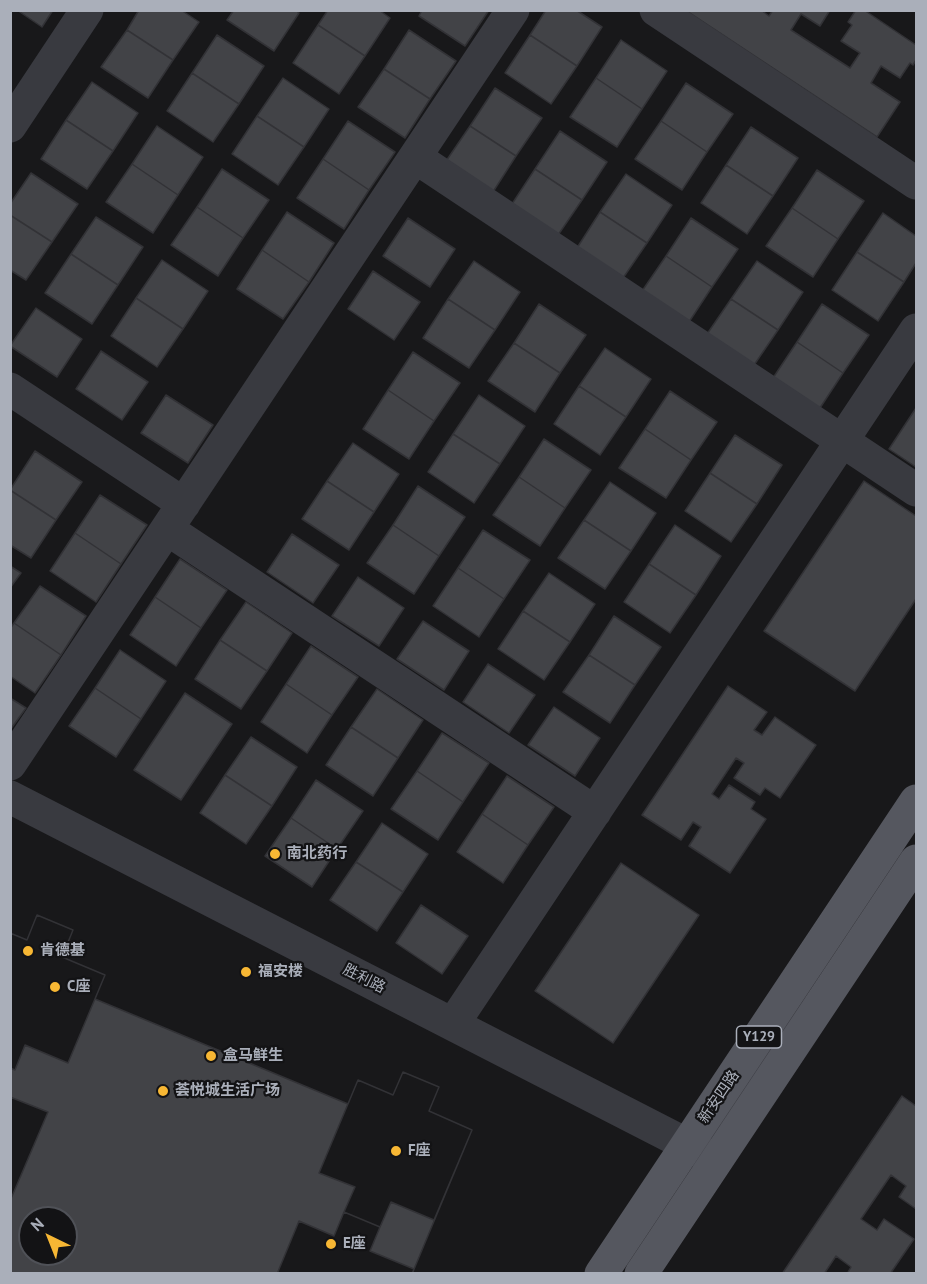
<!DOCTYPE html>
<html>
<head>
<meta charset="utf-8">
<style>
  body { margin:0 }
  #map { position:relative; width:927px; height:1284px; overflow:hidden; background:#18181a; font-family:"PT Sans",sans-serif }
  canvas { display:block }
  .frame { position:absolute; inset:0; border:12px solid #aaafba; pointer-events:none }
  .north { position:absolute; left:18px; top:1206px; width:60px; height:60px; box-sizing:border-box; background:#131315; border:2px solid #4f5157; border-radius:50%; rotate:317deg; font-size:16px; font-weight:700; line-height:24px; text-align:center; color:#aaafba }
  .north::after { content:''; display:block; margin:auto; width:21px; height:27px; background:#f7b734; clip-path:polygon(50% 0,100% 100%,50% 72%,0 100%) }
</style>
</head>
<body>
<div id="map">
<canvas width="927" height="1284"></canvas>
<div class="frame"></div>
<div class="north">N</div>
</div>
<script>
const ctx = document.querySelector('canvas').getContext('2d');
ctx.lineJoin = 'round';
function fill(path, color) {
  ctx.fillStyle = color;
  ctx.fill(path, 'evenodd');
}
function toPath(rows) {
  const path = new Path2D();
  for (const r of rows) {
    path.moveTo(r[0], r[1]);
    for (let i = 2; i < r.length; i += 2) path.lineTo(r[i], r[i + 1]);
  }
  return path;
}
function stroke(path, color, width, dash) {
  ctx.strokeStyle = color;
  ctx.lineWidth = width;
  ctx.lineCap = dash ? 'butt' : 'round';
  ctx.setLineDash(dash || []);
  ctx.stroke(path);
}
function drawText(font, color, halo, rows, align = 'center') {
  ctx.font = font + ' "PT Sans","Noto Sans SC",sans-serif';
  ctx.lineWidth = 4.5;
  ctx.setLineDash([]);
  ctx.textBaseline = 'middle';
  ctx.strokeStyle = halo;
  ctx.fillStyle = color;
  for (const [text, x, y, turn = 0] of rows) {
    ctx.save();
    ctx.translate(x, y);
    ctx.rotate((+turn || 0) * Math.PI / 180);
    ctx.textAlign = isNaN(turn) ? turn : align;
    if (halo) ctx.strokeText(text, 0, 0);
    ctx.fillText(text, 0, 0);
    ctx.restore();
  }
}
const building = toPath([
  [17,10,53,10,42,27,17,10],
  [139,10,181,10,199,22,173,60,127,30,139,10],
  [234,10,296,10,299,13,274,51,227,20,234,10],
  [328,10,379,10,390,18,365,56,318,25,328,10],
  [422,10,489,10,465,46,419,16,422,10],
  [546,10,576,10,602,27,577,66,530,35,546,10],
  [685,10,761,10,769,16,773,10,830,10,820,26,801,14,791,30,850,68,860,53,841,41,852,25,848,22,856,10,864,10,916,45,916,60,913,65,910,63,900,78,881,66,871,83,900,102,877,137,685,10],
  [318,25,365,56,339,94,293,63,318,25],
  [127,30,173,60,148,98,101,67,127,30],
  [409,30,456,61,430,99,384,69,409,30],
  [217,35,264,66,239,104,192,73,217,35],
  [530,35,577,66,551,104,505,73,530,35],
  [621,40,667,71,642,109,596,78,621,40],
  [384,69,430,99,405,138,358,107,384,69],
  [192,73,239,104,213,142,167,111,192,73],
  [283,78,329,109,304,147,257,116,283,78],
  [596,78,642,109,617,147,570,117,596,78],
  [92,82,138,113,113,151,66,120,92,82],
  [686,83,733,114,707,152,661,121,686,83],
  [495,88,542,118,516,156,470,126,495,88],
  [257,116,304,147,278,185,232,154,257,116],
  [66,120,113,151,87,189,41,159,66,120],
  [348,121,395,152,369,190,323,159,348,121],
  [661,121,707,152,682,190,635,159,661,121],
  [157,126,203,157,178,195,132,164,157,126],
  [470,126,516,156,491,195,444,164,470,126],
  [751,127,798,158,773,196,726,165,751,127],
  [560,131,607,162,582,200,535,169,560,131],
  [323,159,369,190,344,229,297,198,323,159],
  [132,164,178,195,153,233,106,202,132,164],
  [726,165,773,196,747,234,701,203,726,165],
  [222,169,269,200,243,238,197,207,222,169],
  [535,169,582,200,556,238,510,207,535,169],
  [817,170,864,201,838,239,792,208,817,170],
  [31,173,78,204,52,242,10,215,10,204,31,173],
  [626,174,672,205,647,243,600,212,626,174],
  [197,207,243,238,218,276,171,245,197,207],
  [792,208,838,239,813,277,766,246,792,208],
  [287,212,334,243,309,282,262,250,287,212],
  [600,212,647,243,621,281,575,251,600,212],
  [883,213,916,236,916,263,904,282,857,252,883,213],
  [10,215,52,242,26,280,10,270,10,215],
  [96,217,143,247,118,285,71,254,96,217],
  [408,218,455,249,430,287,383,256,408,218],
  [691,218,738,249,712,287,666,256,691,218],
  [262,250,309,282,283,319,237,289,262,250],
  [857,252,904,282,878,321,832,290,857,252],
  [71,254,118,285,92,324,45,293,71,254],
  [666,256,712,287,687,325,640,294,666,256],
  [162,260,208,291,183,329,136,298,162,260],
  [474,261,520,292,495,330,448,299,474,261],
  [757,261,803,292,778,330,731,299,757,261],
  [373,271,420,302,394,340,348,309,373,271],
  [136,298,183,329,157,367,111,336,136,298],
  [448,299,495,330,469,368,423,338,448,299],
  [731,299,778,330,752,368,705,337,731,299],
  [539,304,586,335,560,373,514,343,539,304],
  [822,304,869,335,843,373,797,342,822,304],
  [36,308,82,339,57,377,10,346,36,308],
  [797,342,843,373,818,411,771,381,797,342],
  [514,343,560,373,535,412,488,381,514,343],
  [605,348,651,379,626,417,579,386,605,348],
  [101,351,148,382,122,420,76,389,101,351],
  [413,352,460,383,434,421,388,390,413,352],
  [579,386,626,417,600,455,554,424,579,386],
  [388,390,434,421,409,459,363,429,388,390],
  [670,391,717,422,691,460,645,429,670,391],
  [166,395,213,425,188,463,141,433,166,395],
  [479,395,525,426,500,464,453,434,479,395],
  [916,408,916,467,889,449,916,408],
  [645,429,691,460,666,498,619,468,645,429],
  [453,434,500,464,474,503,428,472,453,434],
  [735,435,782,465,757,504,710,473,735,435],
  [544,439,591,470,565,508,519,477,544,439],
  [353,443,399,474,374,512,327,481,353,443],
  [35,451,82,482,56,520,10,490,35,451],
  [710,473,757,504,731,542,685,511,710,473],
  [519,477,565,508,540,546,493,515,519,477],
  [327,481,374,512,349,550,302,519,327,481],
  [864,481,916,516,916,599,855,691,764,631,864,481],
  [610,482,656,513,631,551,584,520,610,482],
  [418,486,465,517,439,556,393,525,418,486],
  [10,490,56,520,31,558,10,545,10,490],
  [100,495,147,525,121,564,75,533,100,495],
  [584,520,631,551,605,589,558,558,584,520],
  [393,525,439,556,414,594,367,563,393,525],
  [675,525,721,556,696,595,649,564,675,525],
  [483,530,530,560,504,599,458,568,483,530],
  [75,533,121,564,96,602,50,571,75,533],
  [292,534,339,565,313,603,267,572,292,534],
  [180,559,227,590,201,628,155,597,180,559],
  [649,564,696,595,670,633,624,602,649,564],
  [10,566,21,573,10,588,10,566],
  [458,568,504,599,479,637,433,606,458,568],
  [549,573,595,604,570,642,523,611,549,573],
  [358,577,404,608,379,646,332,616,358,577],
  [40,586,86,616,61,655,14,623,40,586],
  [155,597,201,628,176,666,130,635,155,597],
  [246,602,292,633,267,671,220,640,246,602],
  [523,611,570,642,544,680,498,649,523,611],
  [614,616,661,647,635,685,589,655,614,616],
  [423,621,469,651,444,690,397,659,423,621],
  [14,623,61,655,35,693,10,676,10,629,14,623],
  [220,640,267,671,241,709,195,679,220,640],
  [311,646,358,677,332,715,286,684,311,646],
  [120,650,166,681,141,719,95,688,120,650],
  [589,655,635,685,610,723,563,692,589,655],
  [488,664,535,695,509,733,463,702,488,664],
  [286,684,332,715,307,753,261,722,286,684],
  [728,686,767,712,754,730,762,735,775,717,816,745,780,798,765,788,760,795,734,778,744,763,736,758,712,794,719,799,729,785,755,802,751,809,766,819,730,873,689,846,701,827,693,822,681,840,642,815,728,686],
  [95,688,141,719,116,757,69,726,95,688],
  [377,689,423,720,398,758,351,727,377,689],
  [185,693,232,724,181,800,134,770,185,693],
  [10,698,26,708,10,730,10,698],
  [554,707,600,738,575,776,528,745,554,707],
  [351,727,398,758,373,796,326,765,351,727],
  [442,733,489,763,463,802,417,771,442,733],
  [251,737,297,767,272,806,225,775,251,737],
  [417,771,463,802,438,840,391,809,417,771],
  [225,775,272,806,246,844,200,813,225,775],
  [507,776,554,807,528,845,482,814,507,776],
  [316,780,363,811,337,849,291,818,316,780],
  [482,814,528,845,503,883,457,852,482,814],
  [291,818,337,849,312,887,265,856,291,818],
  [382,823,428,854,403,892,356,862,382,823],
  [356,862,403,892,377,931,330,900,356,862],
  [621,863,699,915,613,1043,535,991,621,863],
  [421,905,468,936,442,974,396,943,421,905],
  [37,915,73,930,62,957,105,975,68,1063,25,1045,15,1070,10,1068,10,933,27,940,37,915],
  [37,915,73,930,62,957,105,975,95,999,348,1104,358,1080,393,1095,403,1072,439,1087,429,1111,472,1130,412,1274,10,1274,10,933,27,940,37,915],
  [30,1218,66,1218,66,1254,30,1254,30,1218],
  [403,1072,439,1087,429,1111,472,1130,434,1220,391,1202,380,1227,344,1212,355,1187,319,1173,358,1080,393,1095,403,1072],
  [902,1096,916,1106,916,1209,899,1197,906,1186,891,1175,861,1219,877,1230,884,1219,914,1239,890,1274,847,1274,851,1267,836,1256,824,1274,782,1274,902,1096],
  [10,1097,48,1112,10,1201,10,1097],
  [344,1212,380,1227,370,1251,414,1269,412,1274,277,1274,299,1221,334,1236,344,1212]
]);
fill(building, '#424347');
stroke(building, '#323236', 1.5);
stroke(toPath([
  [656,10,916,183],
  [10,126,87,10],
  [415,157,916,490],
  [10,389,184,504],
  [167,529,595,812],
  [10,764,513,10],
  [10,797,713,1158],
  [453,1024,916,330]
]), '#393a40', 33);
stroke(toPath([
  [601,1274,916,801],
  [641,1274,916,861]
]), '#55575f', 33);
for (const [x, y, r, color] of [
  [275,854,6,"#f7b734"],
  [28,951,6,"#f7b734"],
  [246,972,6,"#f7b734"],
  [55,987,6,"#f7b734"],
  [211,1056,6,"#f7b734"],
  [163,1091,6,"#f7b734"],
  [396,1151,6,"#f7b734"],
  [331,1244,6,"#f7b734"]
]) {
  const dot = new Path2D();
  dot.arc(x, y, r, 0, 2 * Math.PI);
  ctx.fillStyle = color;
  ctx.fill(dot);
  stroke(dot, '#131315', 2);
}
for (const [x, y, w] of [
  [759,1037,45]
]) {
  const box = new Path2D();
  box.roundRect(x - w / 2, y - 11, w, 22, 4.5);
  ctx.fillStyle = '#131315';
  ctx.fill(box);
  stroke(box, '#aaafba', 1.5);
}
drawText('bold 14px', '#aaafba', null, [
  ["Y129",759,1037]
]);
drawText('bold 15px', '#aaafba', '#131315', [
  ["南北药行",287,854],
  ["肯德基",40,951],
  ["福安楼",258,972],
  ["C座",67,987],
  ["盒马鲜生",223,1056],
  ["荟悦城生活广场",175,1091],
  ["F座",408,1151],
  ["E座",343,1244]
], 'left');
drawText('15px', '#aaafba', '#131315', [
  ["胜利路",364,979,27],
  ["新安四路",719,1097,-56]
]);
</script>
</body>
</html>
